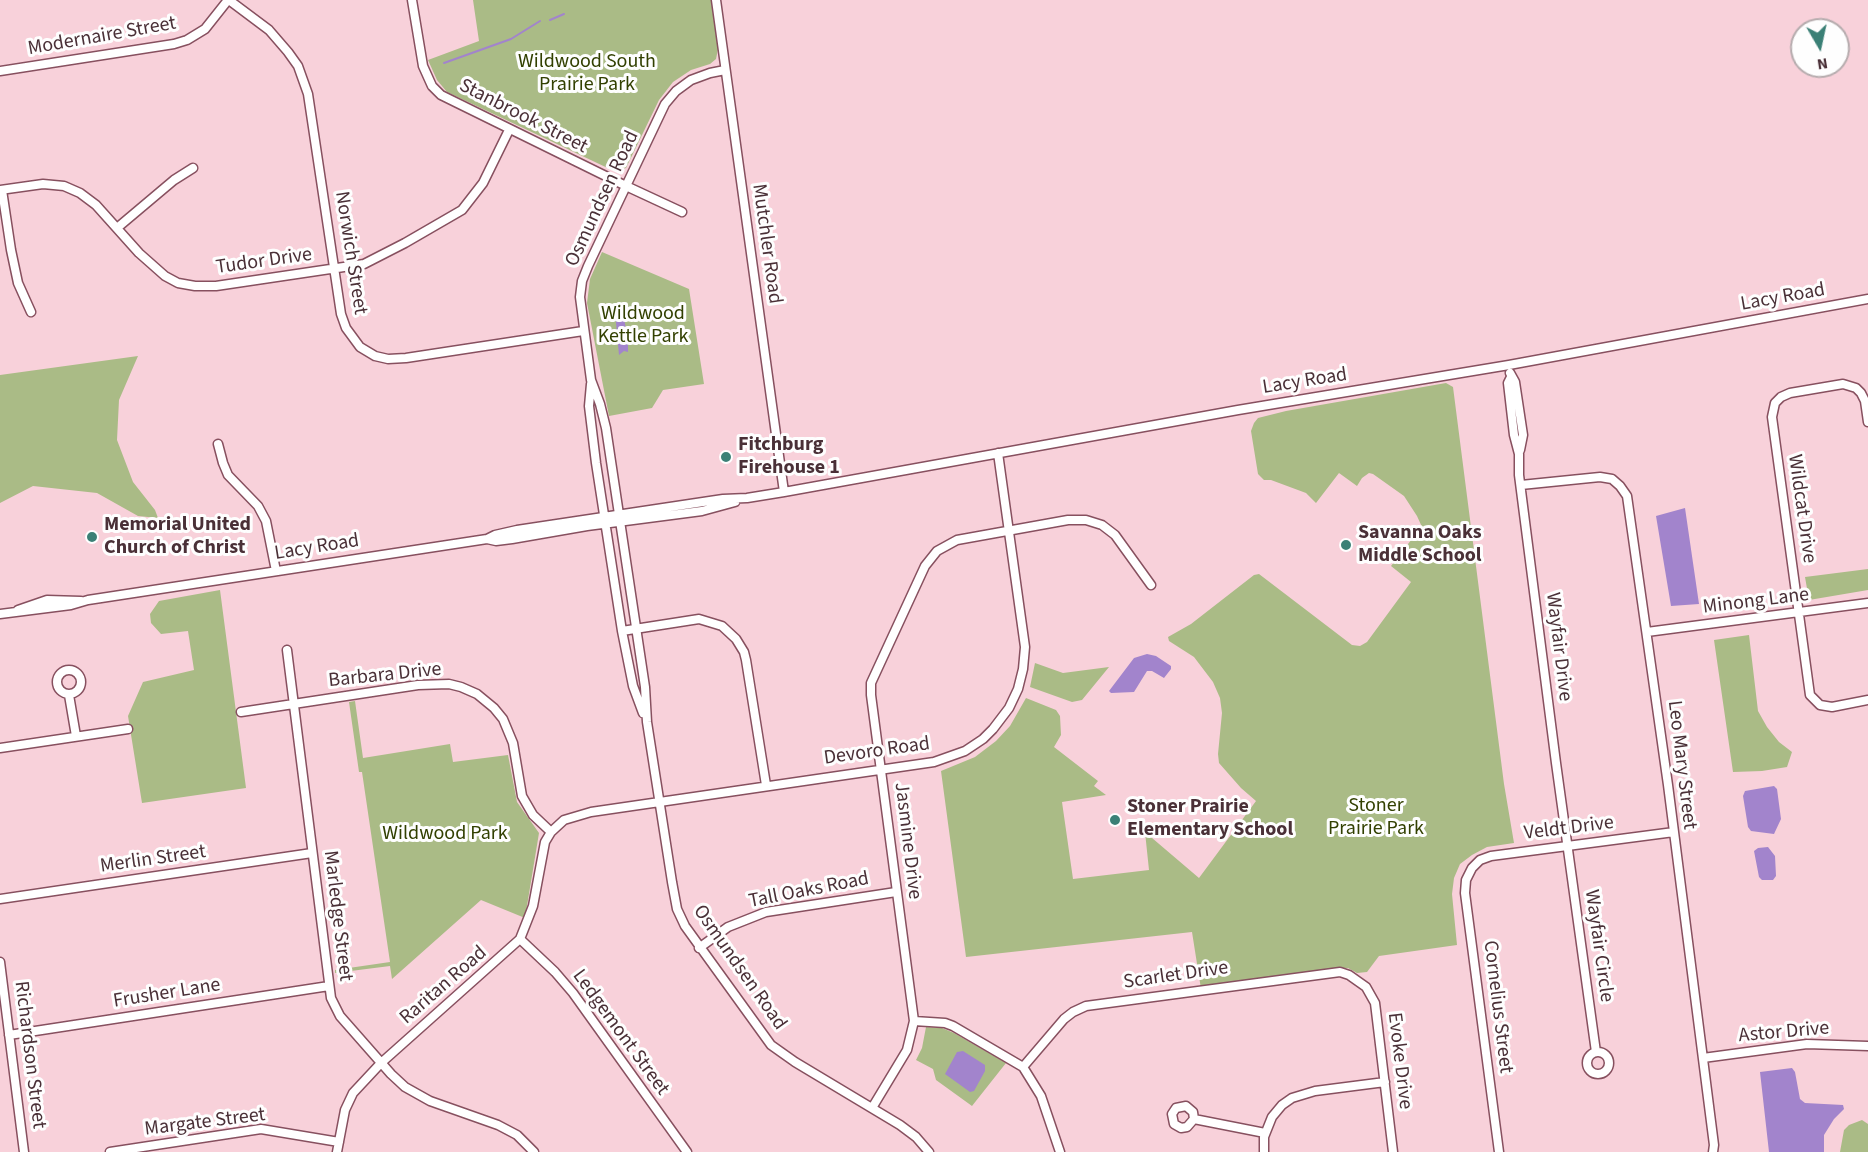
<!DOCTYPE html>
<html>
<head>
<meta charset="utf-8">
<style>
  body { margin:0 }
  #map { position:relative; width:1868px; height:1152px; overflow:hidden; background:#f8d1da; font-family:"Source Sans 3",sans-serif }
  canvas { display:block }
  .north { position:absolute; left:1790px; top:18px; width:60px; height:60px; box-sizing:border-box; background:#fefefe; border:2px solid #b6acae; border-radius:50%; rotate:171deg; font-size:16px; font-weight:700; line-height:24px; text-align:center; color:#4a3037 }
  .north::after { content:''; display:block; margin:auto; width:21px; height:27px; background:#3b8076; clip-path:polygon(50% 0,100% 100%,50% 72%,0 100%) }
</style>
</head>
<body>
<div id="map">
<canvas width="1868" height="1152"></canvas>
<div class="north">N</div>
</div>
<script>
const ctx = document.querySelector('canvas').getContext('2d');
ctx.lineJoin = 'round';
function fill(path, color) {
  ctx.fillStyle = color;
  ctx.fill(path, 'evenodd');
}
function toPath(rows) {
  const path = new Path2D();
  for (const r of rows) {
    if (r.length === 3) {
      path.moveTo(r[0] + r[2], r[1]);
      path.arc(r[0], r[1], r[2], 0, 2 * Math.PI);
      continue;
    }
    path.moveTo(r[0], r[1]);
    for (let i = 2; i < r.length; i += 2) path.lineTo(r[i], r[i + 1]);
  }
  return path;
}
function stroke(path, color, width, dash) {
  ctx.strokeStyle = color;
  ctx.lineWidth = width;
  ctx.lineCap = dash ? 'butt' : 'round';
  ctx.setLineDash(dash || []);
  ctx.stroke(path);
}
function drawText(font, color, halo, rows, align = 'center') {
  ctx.font = font + ' "Source Sans 3",sans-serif';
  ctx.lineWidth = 6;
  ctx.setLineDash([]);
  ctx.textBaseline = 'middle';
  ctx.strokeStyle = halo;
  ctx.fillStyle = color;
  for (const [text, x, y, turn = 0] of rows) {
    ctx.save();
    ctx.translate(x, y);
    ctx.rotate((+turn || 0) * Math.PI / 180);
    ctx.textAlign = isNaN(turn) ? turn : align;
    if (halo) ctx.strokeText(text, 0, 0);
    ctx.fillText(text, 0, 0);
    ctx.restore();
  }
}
fill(toPath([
  [473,0,711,0,718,49,716,59,710,64,691,70,673,82,659,100,626,168,614,171,447,92,437,80,428,60,479,41],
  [602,252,689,289,704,384,663,390,652,408,609,416,587,303,590,279],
  [138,356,119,400,117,440,133,482,155,510,158,518,138,516,97,493,33,486,0,503,0,375],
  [1446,383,1453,387,1504,784,1514,843,1487,847,1472,855,1460,864,1454,878,1452,894,1457,945,1379,956,1367,972,1357,973,1348,968,1334,969,1201,989,1192,932,966,957,941,771,975,757,996,741,1010,726,1026,698,1056,710,1060,716,1061,735,1054,747,1098,781,1094,786,1106,795,1062,802,1073,879,1149,870,1145,832,1199,878,1256,801,1241,788,1219,763,1218,754,1222,713,1220,698,1213,682,1194,657,1169,641,1168,637,1191,624,1254,575,1259,574,1352,645,1360,646,1367,642,1411,582,1391,566,1415,535,1419,537,1422,527,1417,516,1404,496,1373,474,1369,473,1362,478,1357,486,1339,473,1316,503,1306,493,1271,480,1264,480,1258,474,1251,431,1254,423,1258,418,1286,411],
  [1868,569,1868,590,1809,600,1805,577],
  [220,590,246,788,142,803,128,716,143,682,194,670,188,631,161,634,151,623,150,614,159,601],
  [1749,635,1758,711,1767,727,1779,742,1792,752,1787,767,1762,771,1733,772,1714,640],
  [1035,663,1063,673,1109,667,1082,700,1072,702,1030,687],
  [355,701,363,758,450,744,453,762,508,755,517,802,539,833,525,918,481,900,392,979,390,966,335,973,335,970,390,962,362,772,359,772,349,702],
  [926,1027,942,1028,954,1033,1006,1063,972,1106,936,1080,933,1069,916,1060,922,1048],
  [1862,1120,1868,1124,1868,1152,1840,1152,1844,1130,1849,1125]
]), '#aabb86');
fill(toPath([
  [620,309,623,313,628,340,628,352,624,351,619,355,615,312],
  [1685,508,1699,604,1671,606,1656,516],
  [1147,654,1156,656,1171,666,1171,669,1164,678,1152,671,1147,671,1134,692,1111,693,1109,691,1134,658],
  [1774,786,1777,789,1781,819,1774,834,1751,831,1748,827,1743,796,1745,791],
  [1768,847,1775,856,1776,876,1773,880,1762,880,1759,877,1754,851,1758,848],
  [963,1051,985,1065,985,1071,974,1091,970,1092,945,1074,957,1052],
  [1792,1068,1795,1072,1800,1099,1805,1103,1843,1105,1844,1109,1834,1119,1824,1135,1824,1152,1769,1152,1760,1072]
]), '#a284cc');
stroke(toPath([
  [550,20,564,14],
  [444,63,511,39,540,21]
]), '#a284cc', 2);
const minor = toPath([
  [229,0,269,30,288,52,298,66,308,94,341,314,346,328,360,347,375,356,388,359,406,358,583,331],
  [412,0,423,66,432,86,441,95,626,186,682,212],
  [716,0,784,492],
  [725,70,710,73,691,80,676,91,665,104,588,266,582,281,580,297,591,380,600,404,606,428,645,687,647,722,672,882,677,909,685,926,771,1045,795,1062,900,1125,916,1137,929,1152],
  [0,71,174,44,187,40,205,29,228,0],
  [0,190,43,184,64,186,80,193,96,205,139,253,165,276,178,283,195,286,216,286,364,264,405,243,462,210,483,183,509,130],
  [2,190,11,250,18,283,31,312],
  [117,228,174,180,193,168],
  [1510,373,1515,382,1523,435,1520,450],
  [1511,377,1508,383,1514,435,1519,454,1519,475,1556,763,1596,1052],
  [591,384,589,406,596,463,622,631,633,686,643,713],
  [1868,422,1865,401,1861,393,1856,388,1843,384,1790,393,1781,397,1775,403,1772,417,1810,695,1820,705,1832,707,1868,700],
  [218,444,223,463,228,475,258,506,266,521,276,571],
  [1521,485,1600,477,1612,479,1620,486,1627,496,1668,785,1714,1145,1713,1152],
  [487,539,496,541,512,539,587,526,702,511,735,502],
  [18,610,47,600,81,601],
  [0,614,71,605,88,600,487,539,495,535,517,530,723,499,747,498,784,492,1238,410,1509,365,1868,299],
  [622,631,699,619,722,626,736,639,744,652,746,660,766,785],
  [1647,632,1868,603],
  [287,650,331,998,340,1016,391,1074,405,1087,430,1101,498,1125,517,1135,534,1152],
  [69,682,12],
  [69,695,76,736],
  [241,712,418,685,449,684,461,687,477,694,494,708,503,719,513,743,522,796,533,815,551,832],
  [0,748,128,729],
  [0,899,312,853],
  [520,939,555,972,573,993,687,1152],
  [699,948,728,927,766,912,896,892],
  [0,962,24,1152],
  [914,1021,945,1023,953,1026,1023,1067,1041,1096,1060,1152],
  [9,1035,329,986],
  [1598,1063,11],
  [1703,1058,1807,1044,1868,1046],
  [1023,1067,1064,1019,1073,1012,1086,1006,1340,972,1349,975,1366,987,1375,1003,1393,1152],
  [872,1108,907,1050,914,1021,871,695,871,683,925,566,937,551,957,540,1068,520,1086,520,1102,525,1115,535,1151,585],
  [1194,1119,1187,1127,1181,1128,1174,1124,1172,1114,1176,1108,1186,1106,1193,1112,1194,1119,1265,1133],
  [110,1152,261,1129,339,1142],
  [337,1152,345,1110,353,1093,381,1063,520,939,533,906,545,842,551,832,564,820,591,812,934,762,965,751,983,739,993,729,1009,708,1018,689,1023,669,1025,647,998,453],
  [1264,1152,1264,1137,1272,1117,1282,1105,1292,1098,1315,1091,1385,1082],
  [1499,1152,1465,893,1466,880,1472,868,1480,860,1491,856,1674,832]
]);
stroke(minor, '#87505f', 11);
stroke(minor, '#fff', 8);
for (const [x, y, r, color] of [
  [726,457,6,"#3b8076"],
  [92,537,6,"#3b8076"],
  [1346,545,6,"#3b8076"],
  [1115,820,6,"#3b8076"]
]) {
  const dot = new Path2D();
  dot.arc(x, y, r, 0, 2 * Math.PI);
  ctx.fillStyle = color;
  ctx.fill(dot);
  stroke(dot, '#fefefe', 2);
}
drawText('20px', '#4a3037', '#fefefe', [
  ["Modernaire Street",102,37,-10],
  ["Stanbrook Street",523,117,27],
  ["Osmundsen Road",603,199,-65],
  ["Mutchler Road",766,244,82],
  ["Norwich Street",350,253,81],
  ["Tudor Drive",264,262,-8],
  ["Lacy Road",1783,298,-10],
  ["Lacy Road",1305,382,-9],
  ["Wildcat Drive",1801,509,82],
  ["Lacy Road",317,548,-9],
  ["Minong Lane",1756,602,-7],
  ["Wayfair Drive",1558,647,83],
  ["Barbara Drive",385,676,-6],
  ["Devoro Road",877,752,-8],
  ["Leo Mary Street",1681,765,83],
  ["Veldt Drive",1569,829,-7],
  ["Jasmine Drive",907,841,83],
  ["Merlin Street",153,860,-8],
  ["Tall Oaks Road",809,891,-11],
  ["Marledge Street",337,916,83],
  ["Wayfair Circle",1598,946,82],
  ["Osmundsen Road",739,968,55],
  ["Scarlet Drive",1176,976,-8],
  ["Raritan Road",444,986,-41],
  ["Frusher Lane",167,994,-9],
  ["Cornelius Street",1497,1007,83],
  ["Ledgemont Street",620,1033,54],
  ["Astor Drive",1784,1033,-5],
  ["Richardson Street",29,1055,83],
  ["Evoke Drive",1399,1061,83],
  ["Margate Street",205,1123,-7]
]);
drawText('20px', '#324001', '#fefefe', [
  ["Wildwood South",587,63],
  ["Prairie Park",587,86],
  ["Wildwood",643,315],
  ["Kettle Park",643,338],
  ["Stoner",1376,807],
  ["Prairie Park",1376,830],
  ["Wildwood Park",445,835]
]);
drawText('bold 20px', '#4a3037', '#fefefe', [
  ["Fitchburg",738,446],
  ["Firehouse 1",738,469],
  ["Memorial United",104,526],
  ["Church of Christ",104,549],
  ["Savanna Oaks",1358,534],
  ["Middle School",1358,557],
  ["Stoner Prairie",1127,808],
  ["Elementary School",1127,831]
], 'left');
</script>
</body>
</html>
